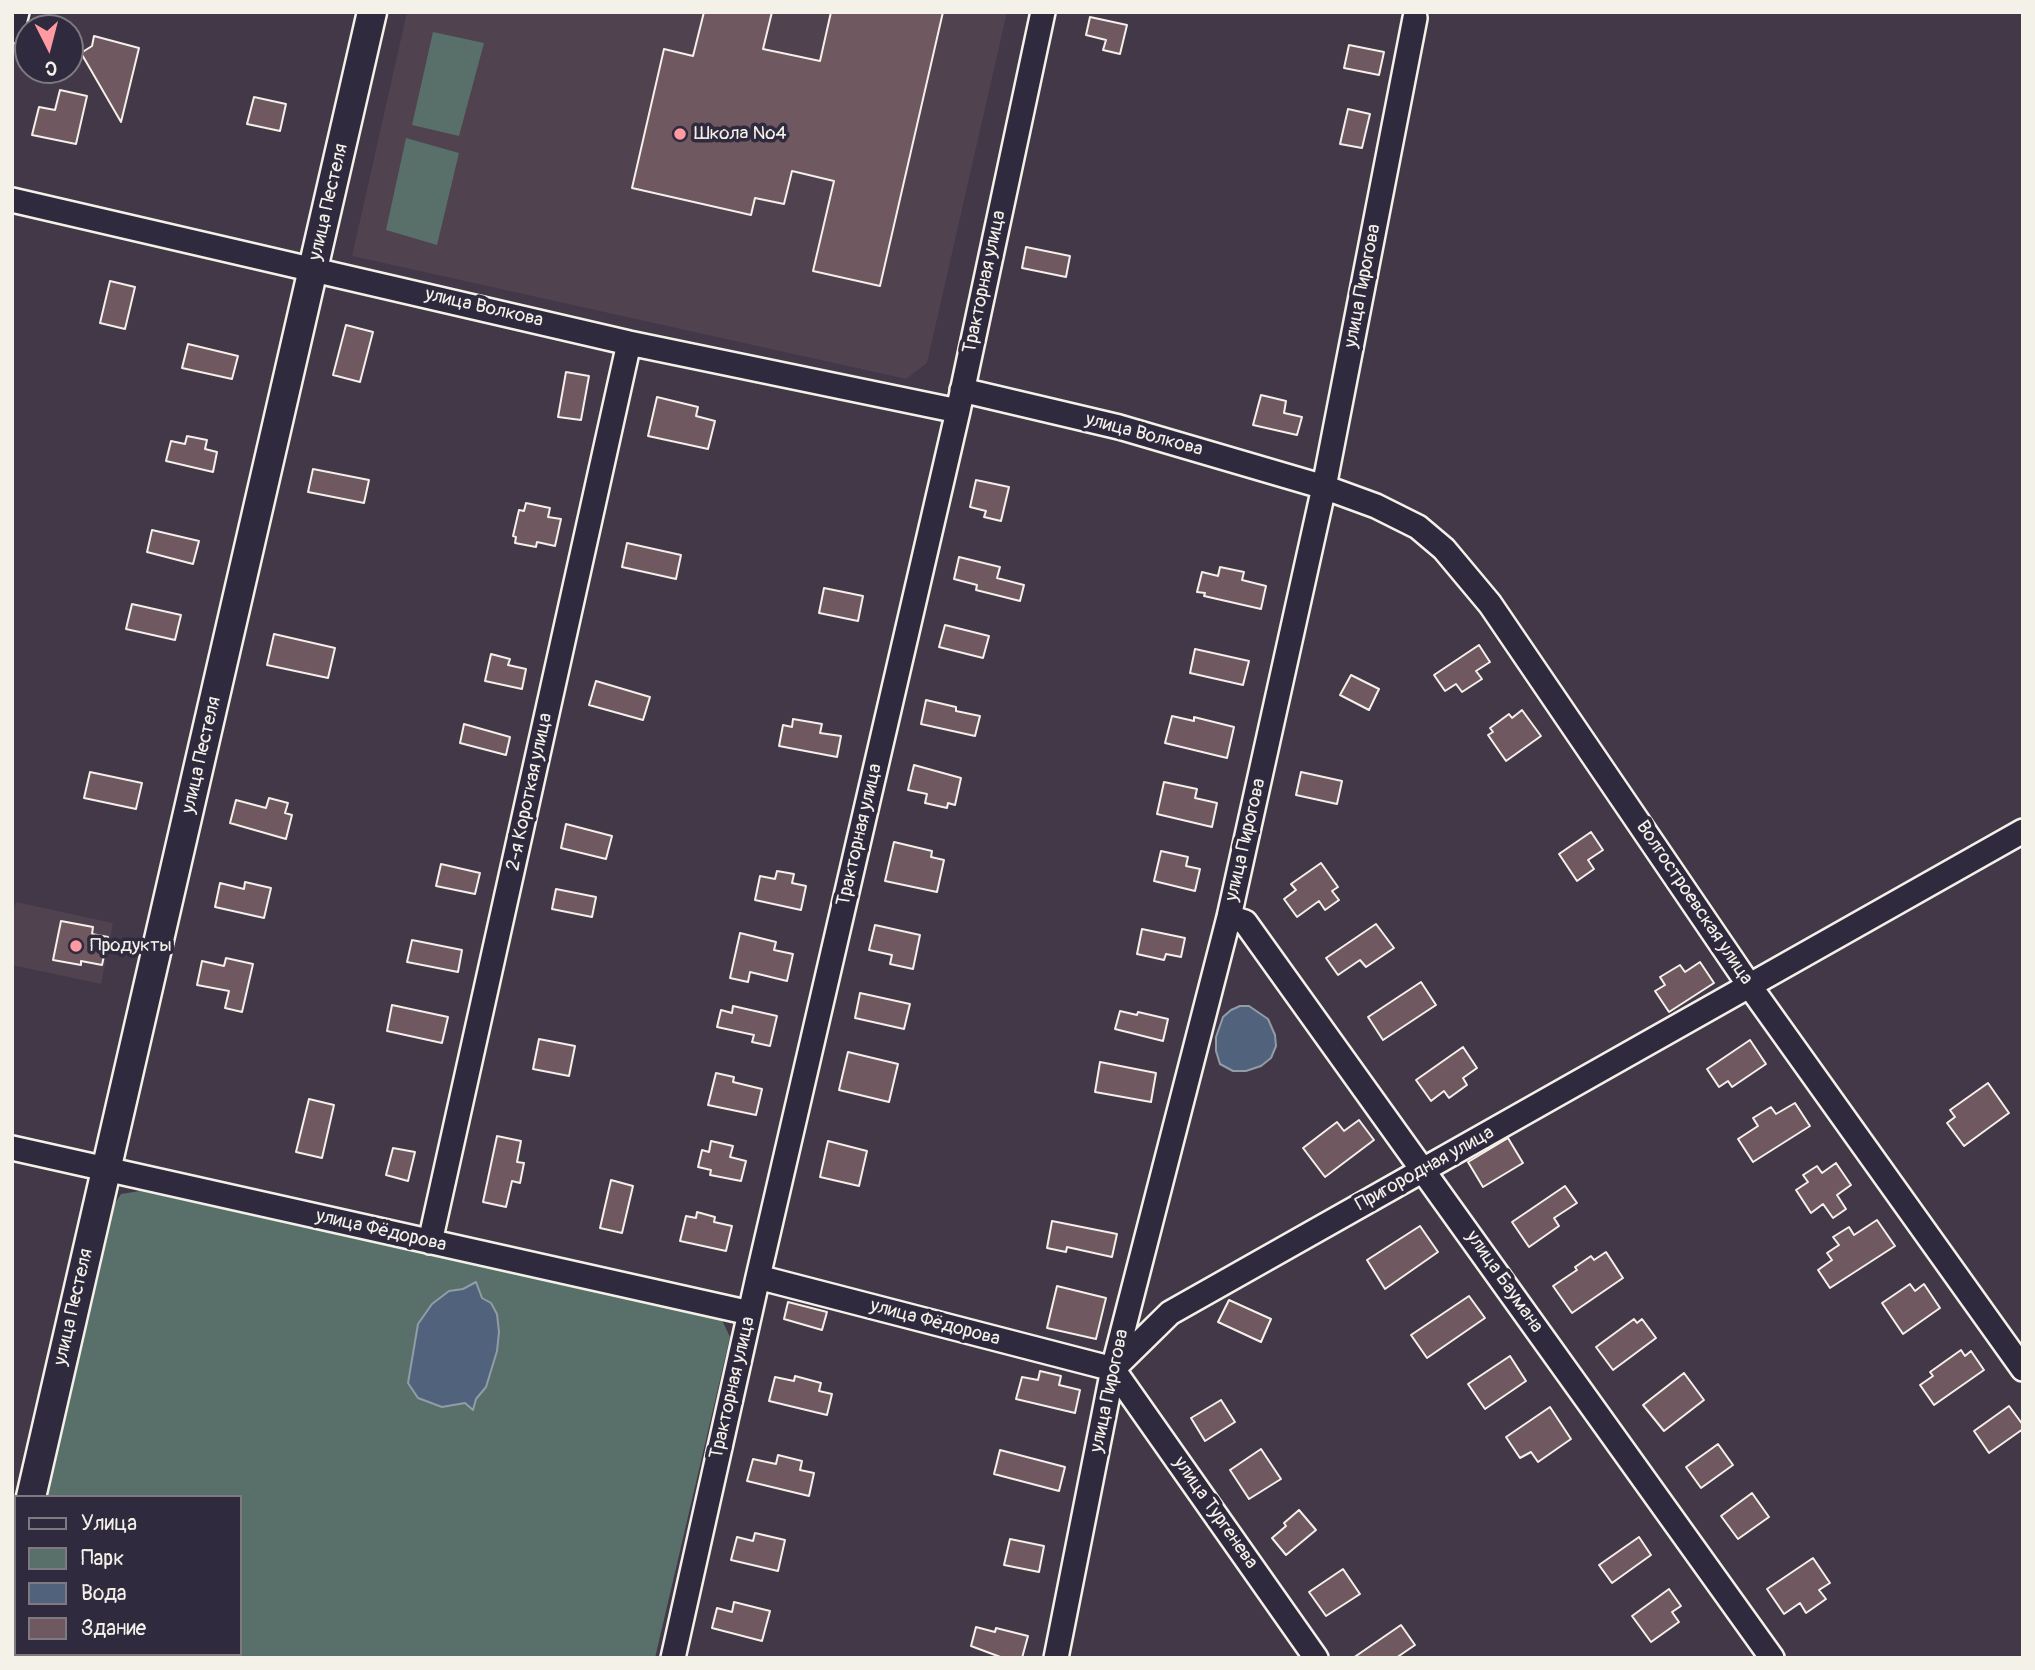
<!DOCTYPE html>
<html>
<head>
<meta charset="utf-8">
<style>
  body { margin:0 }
  #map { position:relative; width:2035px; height:1670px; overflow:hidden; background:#423848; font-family:Pangolin,sans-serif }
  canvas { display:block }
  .frame { position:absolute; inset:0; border:14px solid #f4f1e8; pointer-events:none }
  .legend { position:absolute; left:14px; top:1495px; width:228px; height:161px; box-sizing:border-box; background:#2f2a3d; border:2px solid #7e7a81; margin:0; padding:9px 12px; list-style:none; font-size:21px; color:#f4f1e8 }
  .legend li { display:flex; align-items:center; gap:14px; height:35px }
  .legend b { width:35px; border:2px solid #7e7a81 }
  .north { position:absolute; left:14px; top:14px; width:70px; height:70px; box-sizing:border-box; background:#2f2a3d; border:2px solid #7e7a81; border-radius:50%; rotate:174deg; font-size:19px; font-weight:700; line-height:28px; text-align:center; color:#f4f1e8 }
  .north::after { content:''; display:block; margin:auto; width:24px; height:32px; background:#ff9aa2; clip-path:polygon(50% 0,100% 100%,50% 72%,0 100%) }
</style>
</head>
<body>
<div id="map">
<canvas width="2035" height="1670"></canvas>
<div class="frame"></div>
<ul class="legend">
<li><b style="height:9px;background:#2f2a3d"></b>Улица</li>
<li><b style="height:19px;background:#596f69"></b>Парк</li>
<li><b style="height:19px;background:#51637c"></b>Вода</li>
<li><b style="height:19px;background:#6f5860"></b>Здание</li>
</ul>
<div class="north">С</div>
</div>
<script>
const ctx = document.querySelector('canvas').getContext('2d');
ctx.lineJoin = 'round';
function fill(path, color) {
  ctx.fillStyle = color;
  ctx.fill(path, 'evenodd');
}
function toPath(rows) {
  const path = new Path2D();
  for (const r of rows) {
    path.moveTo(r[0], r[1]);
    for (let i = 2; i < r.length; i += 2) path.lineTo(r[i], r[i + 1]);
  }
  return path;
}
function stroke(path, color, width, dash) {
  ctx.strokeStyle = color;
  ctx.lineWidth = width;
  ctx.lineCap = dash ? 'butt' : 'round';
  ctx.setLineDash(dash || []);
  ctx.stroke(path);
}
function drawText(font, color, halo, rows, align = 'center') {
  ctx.font = font + ' Pangolin,sans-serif';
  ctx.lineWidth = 7;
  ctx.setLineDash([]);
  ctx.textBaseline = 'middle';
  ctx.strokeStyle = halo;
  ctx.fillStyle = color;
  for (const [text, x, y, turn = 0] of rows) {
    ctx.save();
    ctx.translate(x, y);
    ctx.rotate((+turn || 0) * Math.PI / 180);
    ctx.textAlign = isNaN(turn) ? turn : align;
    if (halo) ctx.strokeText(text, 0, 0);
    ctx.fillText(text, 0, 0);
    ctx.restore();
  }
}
fill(toPath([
  [407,12,1007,12,927,363,906,379,352,256],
  [16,902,113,923,101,984,12,965,12,917]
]), '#50424f');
fill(toPath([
  [433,32,484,43,459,136,412,125],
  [406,138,459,153,437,245,386,230],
  [140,1191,721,1318,730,1337,655,1658,103,1658,87,1654,240,1654,240,1497,44,1497,111,1209,121,1194]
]), '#596f69');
const water = toPath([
  [1240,1006,1249,1006,1268,1019,1275,1035,1276,1046,1271,1058,1261,1066,1246,1071,1233,1071,1220,1064,1216,1051,1216,1037,1223,1017,1231,1010,1240,1006],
  [476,1282,482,1298,491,1303,497,1314,499,1332,497,1351,486,1387,476,1399,473,1410,465,1403,442,1407,418,1398,408,1383,418,1324,432,1304,449,1291,463,1289,476,1282]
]);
fill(water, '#51637c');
stroke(water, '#929ca7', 2);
const building = toPath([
  [704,12,772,12,763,49,820,61,831,12,943,12,880,286,813,271,834,181,792,171,784,204,755,198,751,215,632,188,664,49,693,56,704,12],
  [1090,17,1127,25,1120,54,1103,50,1106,40,1086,35,1090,17],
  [94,36,139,48,121,122,81,53,92,46,94,36],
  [1349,45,1384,52,1379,75,1344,68,1349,45],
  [60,90,87,96,76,144,32,135,39,107,55,110,60,90],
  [254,97,286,104,280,131,247,124,254,97],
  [1348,109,1370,114,1362,148,1340,144,1348,109],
  [1026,247,1070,256,1066,277,1022,268,1026,247],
  [110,281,135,287,125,329,100,323,110,281],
  [346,325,373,332,360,382,333,375,346,325],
  [188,344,238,356,232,379,182,368,188,344],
  [566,372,589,376,581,420,558,417,566,372],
  [1261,395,1286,401,1284,413,1302,417,1297,435,1253,425,1261,395],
  [657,397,698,407,696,416,715,421,708,449,648,436,657,397],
  [187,436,207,440,205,449,217,452,213,472,166,461,171,441,185,444,187,436],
  [313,469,369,480,364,503,308,492,313,469],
  [976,480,1009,487,1001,521,984,517,986,511,970,507,976,480],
  [526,503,550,508,548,517,561,519,555,546,537,542,536,547,515,543,516,537,513,536,519,510,524,511,526,503],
  [152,530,199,541,193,564,147,552,152,530],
  [627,543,681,555,676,579,622,567,627,543],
  [959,557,1000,567,997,578,1024,585,1020,601,976,590,977,585,954,579,959,557],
  [1220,567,1244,572,1242,580,1266,586,1261,609,1204,596,1205,593,1197,592,1202,572,1218,576,1220,567],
  [824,588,863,596,858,621,819,613,824,588],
  [132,604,181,615,175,640,126,629,132,604],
  [945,625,989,636,983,658,939,647,945,625],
  [274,634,335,648,328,678,267,665,274,634],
  [1479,645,1490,662,1476,671,1482,679,1462,692,1456,684,1445,691,1434,675,1479,645],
  [1195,649,1249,661,1243,685,1190,673,1195,649],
  [491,654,510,659,508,665,526,669,522,689,485,681,491,654],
  [1351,675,1379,689,1369,710,1340,695,1351,675],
  [596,681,650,697,643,720,589,705,596,681],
  [926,700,956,707,956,711,980,716,975,736,921,724,926,700],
  [1522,710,1541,736,1506,761,1488,735,1493,732,1490,728,1509,714,1512,718,1522,710],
  [1172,716,1194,721,1194,717,1234,727,1227,758,1165,743,1172,716],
  [793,719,822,724,820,733,841,736,837,757,779,746,783,725,792,727,793,719],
  [464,724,510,737,506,755,460,743,464,724],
  [914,765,961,778,955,805,948,803,947,808,925,803,927,794,908,790,914,765],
  [90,772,142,783,136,809,84,798,90,772],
  [1301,772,1342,781,1337,804,1296,795,1301,772],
  [1164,782,1197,789,1195,798,1217,803,1212,827,1157,814,1164,782],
  [269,798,288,803,285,813,292,815,286,839,230,823,236,800,266,808,269,798],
  [566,824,612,836,606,859,561,848,566,824],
  [1591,832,1603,850,1588,860,1594,869,1577,881,1559,854,1591,832],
  [894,842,932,851,931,857,944,860,937,892,885,881,894,842],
  [1161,851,1188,857,1186,866,1200,869,1195,891,1154,881,1161,851],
  [1321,863,1338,887,1332,891,1339,900,1325,910,1319,901,1297,917,1284,899,1296,890,1291,884,1321,863],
  [441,864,480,873,475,894,436,886,441,864],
  [777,871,794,874,792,883,806,886,801,910,755,900,760,876,775,879,777,871],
  [245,882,271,888,264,918,215,907,220,883,244,889,245,882],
  [556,889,596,897,592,917,552,909,556,889],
  [61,921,93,927,92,934,108,937,102,965,81,961,81,965,53,960,61,921],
  [1376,924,1394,948,1366,967,1360,960,1338,975,1326,958,1376,924],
  [875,925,920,935,913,969,890,964,892,955,869,950,875,925],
  [1142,929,1185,938,1181,957,1166,954,1164,960,1137,954,1142,929],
  [740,933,776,942,774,950,793,954,787,981,750,972,748,982,730,978,740,933],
  [412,940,462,950,458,972,407,962,412,940],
  [226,958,253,964,242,1012,225,1008,229,991,197,985,202,961,224,966,226,958],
  [1700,962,1714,983,1669,1012,1655,991,1665,985,1660,977,1680,965,1685,972,1700,962],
  [1421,982,1436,1005,1383,1040,1368,1017,1421,982],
  [860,993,910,1004,904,1029,855,1018,860,993],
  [392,1005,448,1017,442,1043,387,1031,392,1005],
  [733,1006,777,1016,770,1046,752,1042,754,1035,717,1027,721,1010,732,1013,733,1006],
  [1120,1011,1137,1015,1138,1012,1168,1019,1163,1041,1115,1029,1120,1011],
  [539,1039,575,1046,569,1076,533,1069,539,1039],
  [1750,1040,1766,1064,1732,1087,1728,1081,1719,1087,1707,1069,1750,1040],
  [1463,1047,1477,1068,1463,1078,1467,1085,1449,1098,1444,1091,1431,1101,1416,1080,1463,1047],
  [848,1052,898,1064,889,1102,839,1090,848,1052],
  [1100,1062,1156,1073,1151,1102,1095,1092,1100,1062],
  [716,1073,734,1077,733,1082,762,1089,756,1115,708,1105,716,1073],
  [1988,1083,2009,1113,1964,1146,1947,1123,1955,1117,1950,1110,1988,1083],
  [309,1099,334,1105,322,1158,296,1152,309,1099],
  [1795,1103,1810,1126,1753,1162,1738,1139,1758,1126,1753,1118,1771,1107,1776,1114,1795,1103],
  [1359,1120,1374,1140,1325,1177,1303,1148,1337,1122,1344,1131,1359,1120],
  [497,1136,521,1141,517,1162,524,1163,520,1183,512,1181,506,1207,483,1202,497,1136],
  [1508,1138,1523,1163,1483,1187,1468,1162,1508,1138],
  [711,1141,733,1146,730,1157,746,1161,741,1181,710,1175,711,1170,698,1167,702,1150,709,1152,711,1141],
  [828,1141,867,1151,859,1186,820,1177,828,1141],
  [393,1148,415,1152,408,1181,386,1175,393,1148],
  [1836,1163,1851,1185,1837,1195,1846,1209,1833,1218,1823,1204,1811,1213,1796,1190,1808,1182,1803,1175,1817,1166,1822,1173,1836,1163],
  [611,1180,633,1186,622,1233,600,1228,611,1180],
  [1565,1186,1577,1203,1554,1218,1559,1226,1529,1247,1512,1222,1565,1186],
  [697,1212,715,1217,714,1222,732,1226,726,1251,680,1241,686,1216,696,1218,697,1212],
  [1877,1220,1895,1246,1830,1288,1818,1270,1832,1260,1827,1253,1839,1245,1833,1237,1849,1227,1854,1235,1877,1220],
  [1052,1221,1117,1234,1112,1257,1067,1247,1066,1252,1047,1248,1052,1221],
  [1420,1226,1438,1252,1385,1289,1367,1260,1420,1226],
  [1606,1252,1623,1278,1572,1313,1553,1286,1577,1270,1575,1267,1591,1256,1594,1260,1606,1252],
  [1910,1284,1915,1291,1924,1284,1940,1308,1903,1334,1882,1303,1910,1284],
  [1057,1286,1106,1298,1096,1339,1047,1328,1057,1286],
  [1469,1296,1485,1318,1427,1358,1411,1335,1469,1296],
  [1229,1300,1271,1319,1261,1342,1218,1322,1229,1300],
  [788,1302,827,1312,822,1330,784,1319,788,1302],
  [1634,1319,1637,1323,1642,1319,1656,1338,1613,1370,1596,1347,1634,1319],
  [1961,1350,1965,1356,1971,1351,1984,1370,1934,1405,1920,1385,1933,1376,1930,1372,1961,1350],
  [1510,1356,1526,1381,1485,1409,1468,1384,1510,1356],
  [1040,1371,1061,1376,1059,1385,1080,1390,1075,1413,1016,1399,1022,1377,1038,1380,1040,1371],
  [1684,1373,1704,1400,1664,1431,1643,1405,1684,1373],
  [795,1376,821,1383,819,1391,832,1394,827,1415,769,1401,775,1377,794,1381,795,1376],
  [1221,1400,1235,1422,1205,1441,1191,1418,1221,1400],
  [2009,1406,2023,1425,2023,1429,1989,1453,1974,1431,2009,1406],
  [1550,1407,1571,1439,1538,1462,1531,1452,1520,1458,1506,1437,1550,1407],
  [1718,1444,1733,1465,1701,1488,1686,1467,1718,1444],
  [1261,1449,1281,1479,1249,1499,1230,1470,1261,1449],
  [1000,1450,1065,1467,1059,1491,994,1474,1000,1450],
  [778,1455,802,1461,800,1470,814,1473,809,1496,747,1481,753,1459,776,1464,778,1455],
  [1752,1493,1769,1517,1738,1539,1721,1516,1752,1493],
  [1299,1510,1316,1530,1286,1555,1272,1538,1286,1526,1284,1523,1299,1510],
  [755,1533,785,1540,778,1571,731,1560,737,1537,753,1541,755,1533],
  [1639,1537,1651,1555,1612,1583,1599,1565,1639,1537],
  [1010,1539,1044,1546,1039,1572,1004,1565,1010,1539],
  [1813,1558,1830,1583,1819,1590,1826,1599,1806,1613,1800,1603,1784,1614,1767,1589,1813,1558],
  [1343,1569,1360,1594,1326,1616,1309,1592,1343,1569],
  [1669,1589,1681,1606,1672,1612,1679,1622,1651,1642,1632,1616,1669,1589],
  [734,1602,770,1611,762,1641,712,1628,717,1608,732,1612,734,1602],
  [1401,1625,1415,1645,1396,1658,1353,1658,1401,1625],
  [976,1627,995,1632,996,1628,1028,1636,1022,1658,1003,1658,971,1646,976,1627]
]);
fill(building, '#6f5860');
stroke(building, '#f4f1e8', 2);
const minor = toPath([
  [12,31,17,12],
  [12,200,629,343,958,411],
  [962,390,1119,427,1324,487,1376,506,1418,527,1444,549,1490,604,1749,985,2023,1369],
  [1229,917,1245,922,1772,1658],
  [12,1148,750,1313],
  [430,1242,629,343],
  [758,1277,1113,1369],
  [1113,1369,1170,1313,2023,831],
  [1113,1369,1316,1658],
  [16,1654,32,1658],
  [673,1658,758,1277,958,411,1043,12],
  [1056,1658,1113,1369,1229,917,1324,487,1415,18]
]);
const tertiary = toPath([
  [31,1497,372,12],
  [12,1579,16,1564]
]);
stroke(minor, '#f4f1e8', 28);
stroke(tertiary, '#f4f1e8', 33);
stroke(minor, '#2f2a3d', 23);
stroke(tertiary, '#2f2a3d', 28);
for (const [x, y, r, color] of [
  [680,134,7,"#ff9aa2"],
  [76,946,7,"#ff9aa2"]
]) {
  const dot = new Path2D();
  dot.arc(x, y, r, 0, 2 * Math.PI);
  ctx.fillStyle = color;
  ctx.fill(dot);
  stroke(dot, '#2f2a3d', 2.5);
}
drawText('19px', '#f4f1e8', '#2f2a3d', [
  ["Школа №4",694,134],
  ["Продукты",90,946]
], 'left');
drawText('19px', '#f4f1e8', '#2f2a3d', [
  ["улица Пестеля",329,202,-77],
  ["Тракторная улица",985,282,-78],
  ["улица Пирогова",1363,286,-79],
  ["улица Волкова",484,308,13],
  ["улица Волкова",1144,435,15],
  ["улица Пестеля",202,755,-77],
  ["2-я Короткая улица",530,792,-78],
  ["Тракторная улица",860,835,-77],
  ["улица Пирогова",1246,840,-77],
  ["Волгостроевская улица",1694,903,56],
  ["Пригородная улица",1425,1169,-29],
  ["улица Фёдорова",381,1231,13],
  ["улица Баумана",1504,1282,55],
  ["улица Пестеля",74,1307,-77],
  ["улица Фёдорова",935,1323,15],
  ["Тракторная улица",733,1388,-77],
  ["улица Пирогова",1110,1391,-78],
  ["улица Тургенева",1215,1513,55]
]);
</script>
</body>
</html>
